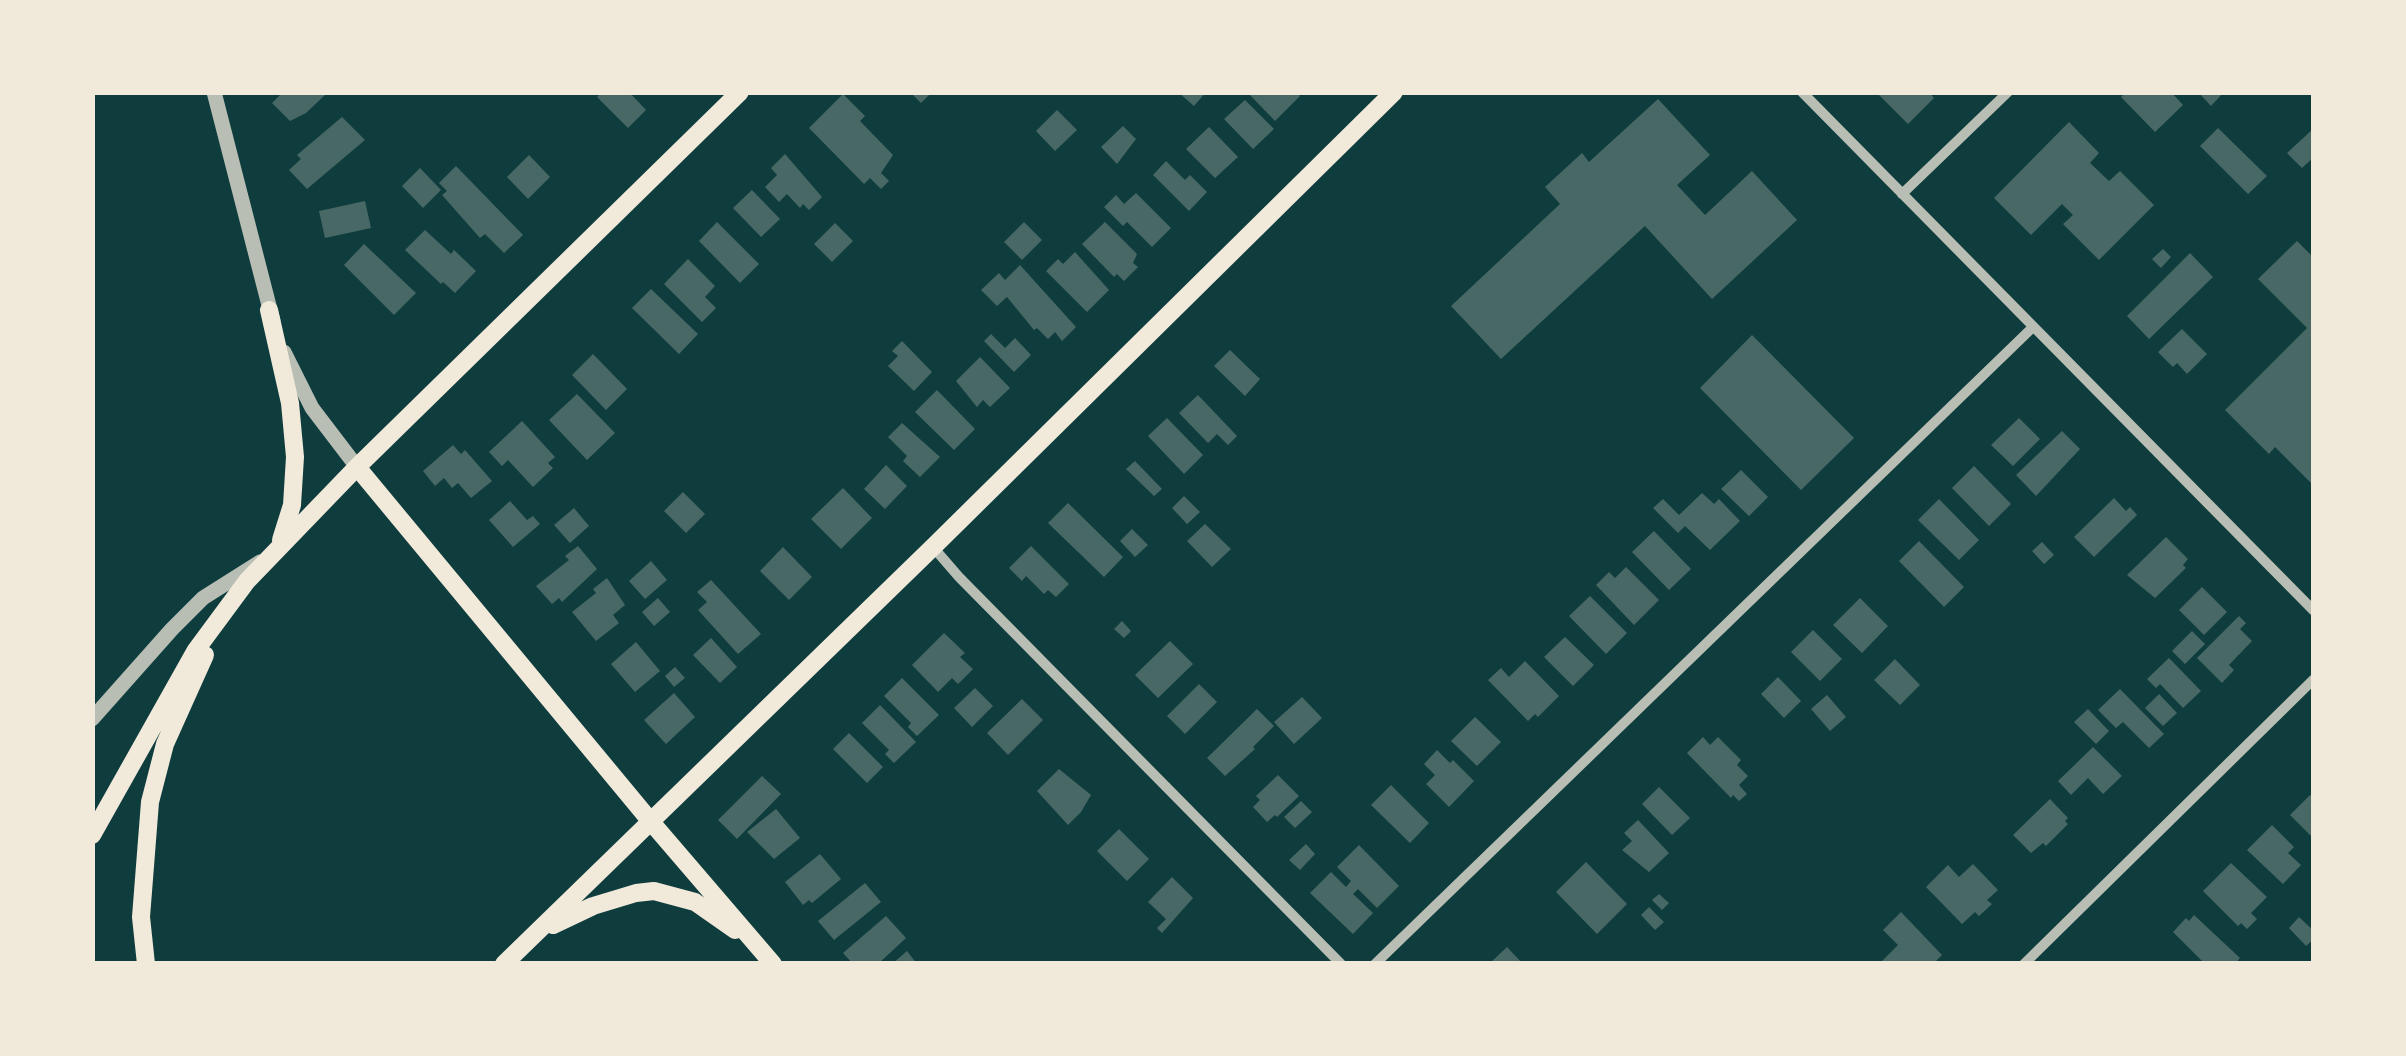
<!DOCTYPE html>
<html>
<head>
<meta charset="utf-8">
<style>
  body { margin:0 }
  #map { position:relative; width:2406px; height:1056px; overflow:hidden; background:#0f3d3e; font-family:Lato,sans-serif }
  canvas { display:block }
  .frame { position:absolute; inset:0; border:95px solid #f1e9da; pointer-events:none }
</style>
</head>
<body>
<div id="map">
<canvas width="2406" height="1056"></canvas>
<div class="frame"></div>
</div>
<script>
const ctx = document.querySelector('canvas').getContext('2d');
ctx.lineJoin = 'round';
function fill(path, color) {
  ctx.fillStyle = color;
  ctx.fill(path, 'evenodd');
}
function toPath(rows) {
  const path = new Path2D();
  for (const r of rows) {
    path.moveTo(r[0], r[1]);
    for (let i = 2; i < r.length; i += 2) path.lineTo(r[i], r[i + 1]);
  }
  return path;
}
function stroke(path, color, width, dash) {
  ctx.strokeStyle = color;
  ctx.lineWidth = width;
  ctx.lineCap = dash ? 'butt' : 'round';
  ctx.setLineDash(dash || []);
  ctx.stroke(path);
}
fill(toPath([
  [283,92,323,92,325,95,306,113,290,121,272,103],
  [602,92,629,92,646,110,628,128,597,97],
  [910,92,932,92,921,103],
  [1178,92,1206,92,1194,106],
  [1247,92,1296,92,1300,96,1275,121],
  [1881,92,1929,92,1934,98,1908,124,1879,95],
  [2126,92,2171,92,2183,105,2155,132,2121,97],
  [2198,92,2224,92,2211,106],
  [843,94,865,116,860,121,893,155,881,173,889,181,881,189,870,178,864,184,809,128],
  [1658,99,1710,155,1677,185,1705,215,1752,171,1797,220,1712,299,1645,226,1501,359,1451,306,1560,204,1545,187,1582,153,1589,162],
  [1245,100,1274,129,1253,149,1224,119],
  [1057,110,1077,130,1055,151,1036,131],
  [342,117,365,140,307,189,289,170,301,159,297,155],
  [2069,122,2099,153,2090,163,2109,181,2120,171,2154,205,2099,260,2063,224,2073,215,2062,204,2031,235,1994,198],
  [1123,126,1136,139,1117,164,1101,147],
  [1209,127,1238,157,1215,178,1186,149],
  [2218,128,2267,176,2248,194,2200,146],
  [2314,128,2314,157,2302,168,2287,153],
  [785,154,822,197,809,210,803,204,800,208,787,194,779,202,765,187,777,175,771,168],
  [529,155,550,177,528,199,507,177],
  [1166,161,1185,180,1190,175,1207,192,1189,211,1153,175],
  [456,166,523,235,504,253,485,234,480,238,442,195,447,191,439,183],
  [420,168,441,190,423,208,402,186],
  [752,190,780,219,761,237,733,208],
  [1136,193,1171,228,1152,247,1127,222,1123,226,1104,207,1116,195,1124,204],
  [365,201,371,228,325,238,319,211],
  [717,222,759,264,740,283,699,241],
  [1024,222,1042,240,1022,260,1004,242],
  [1105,222,1137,254,1133,263,1138,267,1124,281,1117,274,1114,277,1082,244],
  [835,223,853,241,832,262,814,244],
  [425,230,451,254,454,250,476,271,455,293,443,282,441,284,405,250],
  [2297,241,2314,258,2314,486,2275,447,2269,454,2225,410,2307,328,2258,279],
  [364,244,416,293,394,315,344,265],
  [2163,249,2171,257,2161,268,2152,259],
  [1075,252,1109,290,1087,312,1046,271,1058,259,1063,264],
  [2190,253,2213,277,2149,339,2127,316],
  [688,259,715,286,705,297,716,308,702,322,664,284],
  [1020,265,1076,327,1062,341,1055,332,1048,339,1037,328,1034,330,1007,297,997,306,981,290,999,273,1005,280],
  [651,289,698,334,679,354,632,308],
  [2182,329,2207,354,2187,374,2177,363,2173,367,2158,352],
  [991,334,1005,348,1015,338,1031,355,1014,372,984,341],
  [1752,335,1854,438,1801,490,1700,388],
  [902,341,932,372,914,391,888,366,898,356,892,351],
  [1230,350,1260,379,1245,396,1214,366],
  [593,354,627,389,606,410,572,375],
  [980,357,1010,388,990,407,983,400,977,407,956,381],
  [937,390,975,429,954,450,915,412],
  [577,394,615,433,587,460,549,420],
  [1198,395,1237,436,1228,445,1217,434,1208,443,1179,413],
  [1167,418,1203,455,1184,474,1148,436],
  [2019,418,2040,439,2013,466,1991,445],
  [522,421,555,457,548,463,553,468,533,487,508,460,502,466,489,452],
  [902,423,940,457,920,477,903,461,907,456,888,437],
  [2062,431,2080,449,2036,496,2016,475],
  [453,445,461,454,465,450,492,481,471,498,458,483,452,488,444,478,435,486,423,471],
  [1135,461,1162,489,1154,496,1126,469],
  [886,465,907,486,885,509,864,489],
  [1974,466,2011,504,1989,526,1952,488],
  [1741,470,1768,497,1749,516,1721,489],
  [843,488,872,518,841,549,811,519],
  [683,492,705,514,686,533,664,511],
  [1702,493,1714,504,1719,499,1740,521,1710,550,1685,526,1678,533,1653,508,1663,499,1679,515],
  [1184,496,1200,512,1187,524,1172,508],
  [2114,498,2126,511,2130,507,2137,515,2094,557,2074,537],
  [1939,499,1979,540,1959,560,1918,520],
  [510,501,527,520,533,516,540,524,513,547,489,520],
  [1068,503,1123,557,1104,577,1048,523],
  [574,508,589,526,570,543,554,525],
  [1205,524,1231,549,1212,567,1187,541],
  [1132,529,1148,545,1135,557,1120,541],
  [1654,531,1691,569,1669,590,1632,552],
  [2166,537,2188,559,2183,565,2186,568,2155,598,2127,575],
  [1919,541,1964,587,1944,607,1899,561],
  [2042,542,2054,555,2044,564,2032,551],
  [578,546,597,569,562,602,559,598,552,604,536,586,569,560,565,556],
  [1031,546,1069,584,1056,597,1048,590,1044,594,1026,576,1022,581,1009,568],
  [783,547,812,577,789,600,760,571],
  [651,561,667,580,645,599,629,581],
  [1626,567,1659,600,1634,625,1596,585,1609,572,1615,578],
  [607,578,625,605,613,615,619,623,596,641,572,612,596,593,593,589],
  [711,580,761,634,738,654,698,610,707,602,697,592],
  [2202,587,2227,612,2204,635,2179,610],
  [1590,596,1627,633,1606,654,1569,616],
  [658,598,670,612,654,626,642,612],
  [1860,598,1888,626,1862,653,1833,625],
  [2239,616,2246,623,2240,629,2252,641,2229,665,2234,670,2222,683,2197,658],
  [1122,621,1131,631,1124,638,1114,629],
  [1813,630,1842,659,1820,681,1791,652],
  [2192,631,2205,644,2185,664,2172,651],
  [944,633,965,653,960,657,973,669,958,684,952,678,938,692,912,665],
  [1565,637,1594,665,1573,686,1544,657],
  [711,638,737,667,720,683,693,655],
  [1170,641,1193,664,1158,698,1135,675],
  [636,642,660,671,635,692,611,664],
  [2169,658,2201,691,2183,708,2160,684,2156,688,2147,679],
  [1895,659,1920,685,1900,705,1874,680],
  [1525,661,1559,696,1538,717,1535,714,1528,721,1488,680,1501,668,1509,677],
  [675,667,685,678,674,687,665,676],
  [1778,677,1801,701,1784,718,1761,694],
  [902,678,939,715,917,736,908,727,911,723,884,696],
  [1199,684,1217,702,1185,734,1167,716],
  [975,688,993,706,972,727,954,708],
  [2120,689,2164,734,2149,748,2123,722,2116,728,2098,710],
  [674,693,695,717,666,744,644,720],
  [2159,694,2177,713,2163,726,2145,708],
  [1827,695,1846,717,1830,731,1811,709],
  [1302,697,1322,718,1294,744,1274,722],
  [1022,699,1043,720,1008,755,987,733],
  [880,705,916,742,894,763,885,754,889,750,862,723],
  [1257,709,1274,726,1253,747,1255,749,1225,776,1207,758],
  [2088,709,2109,731,2096,744,2074,722],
  [1475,717,1501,742,1477,766,1451,741],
  [849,733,883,767,867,783,833,749],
  [1703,737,1710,745,1718,737,1741,760,1737,765,1748,776,1739,785,1747,794,1739,801,1733,795,1731,798,1687,753],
  [2093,747,2122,776,2103,794,2088,778,2071,795,2058,781],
  [1437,750,1450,763,1453,760,1474,781,1449,807,1426,784,1435,775,1424,764],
  [1059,769,1091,795,1081,812,1068,825,1037,791],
  [1278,775,1299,796,1277,817,1275,815,1267,822,1253,807,1260,800,1256,796],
  [762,776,781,794,737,839,718,820],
  [1391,785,1429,823,1410,843,1371,805],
  [1659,787,1690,818,1672,835,1642,804],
  [2310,795,2314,798,2314,839,2290,815],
  [2050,799,2068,818,2065,821,2068,824,2046,846,2043,843,2031,853,2013,835],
  [1301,801,1312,812,1295,828,1284,817],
  [776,809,800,838,774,859,747,832],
  [1638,820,1669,853,1649,872,1622,850,1632,841,1624,833],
  [2272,825,2294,847,2288,853,2301,865,2283,884,2247,850],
  [1119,829,1149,859,1127,881,1097,851],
  [1306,844,1315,854,1300,870,1289,860],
  [1359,845,1399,886,1377,908,1358,889,1353,894,1373,913,1353,934,1310,893,1331,872,1346,887,1351,881,1337,867],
  [820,854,841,879,812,903,809,900,803,905,785,882],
  [1586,862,1627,904,1597,934,1556,892],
  [2231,863,2267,897,2251,913,2257,919,2247,929,2241,923,2238,926,2203,891],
  [1973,864,1998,890,1987,900,1992,904,1979,916,1975,912,1962,924,1926,887,1948,865,1959,877],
  [1172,877,1193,898,1162,933,1157,928,1166,919,1148,902],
  [865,883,881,902,834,940,818,921],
  [1659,894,1669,903,1662,910,1652,900],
  [1649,907,1664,922,1655,930,1641,915],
  [1901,912,1942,955,1933,964,1879,964,1898,945,1883,930],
  [2194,915,2240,958,2235,964,2205,964,2173,932,2186,918,2189,921],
  [886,916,906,938,878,964,853,964,843,953],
  [2299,917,2314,931,2314,939,2306,946,2289,928],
  [1507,947,1523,964,1489,964],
  [907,951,917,964,892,964]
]), '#486865');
stroke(toPath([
  [1802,92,2314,611],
  [1902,194,2008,92],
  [933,547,959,577,1341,964],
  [1375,964,2032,328],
  [2024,964,2314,679]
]), '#b8beb3', 10);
stroke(toPath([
  [214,92,273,321],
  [284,352,312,408,357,467],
  [92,719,172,629,203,598,260,562]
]), '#b8beb3', 15);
stroke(toPath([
  [269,310,290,403,295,457,292,505,281,540],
  [357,467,652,823,773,964],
  [92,835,196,650,247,581,357,467,740,92],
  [553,925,593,906,636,893,654,891,695,902,735,930],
  [146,964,141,917,150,802,165,744,205,655],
  [504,964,933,547,1394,92]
]), '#f1e9da', 18);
</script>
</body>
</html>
